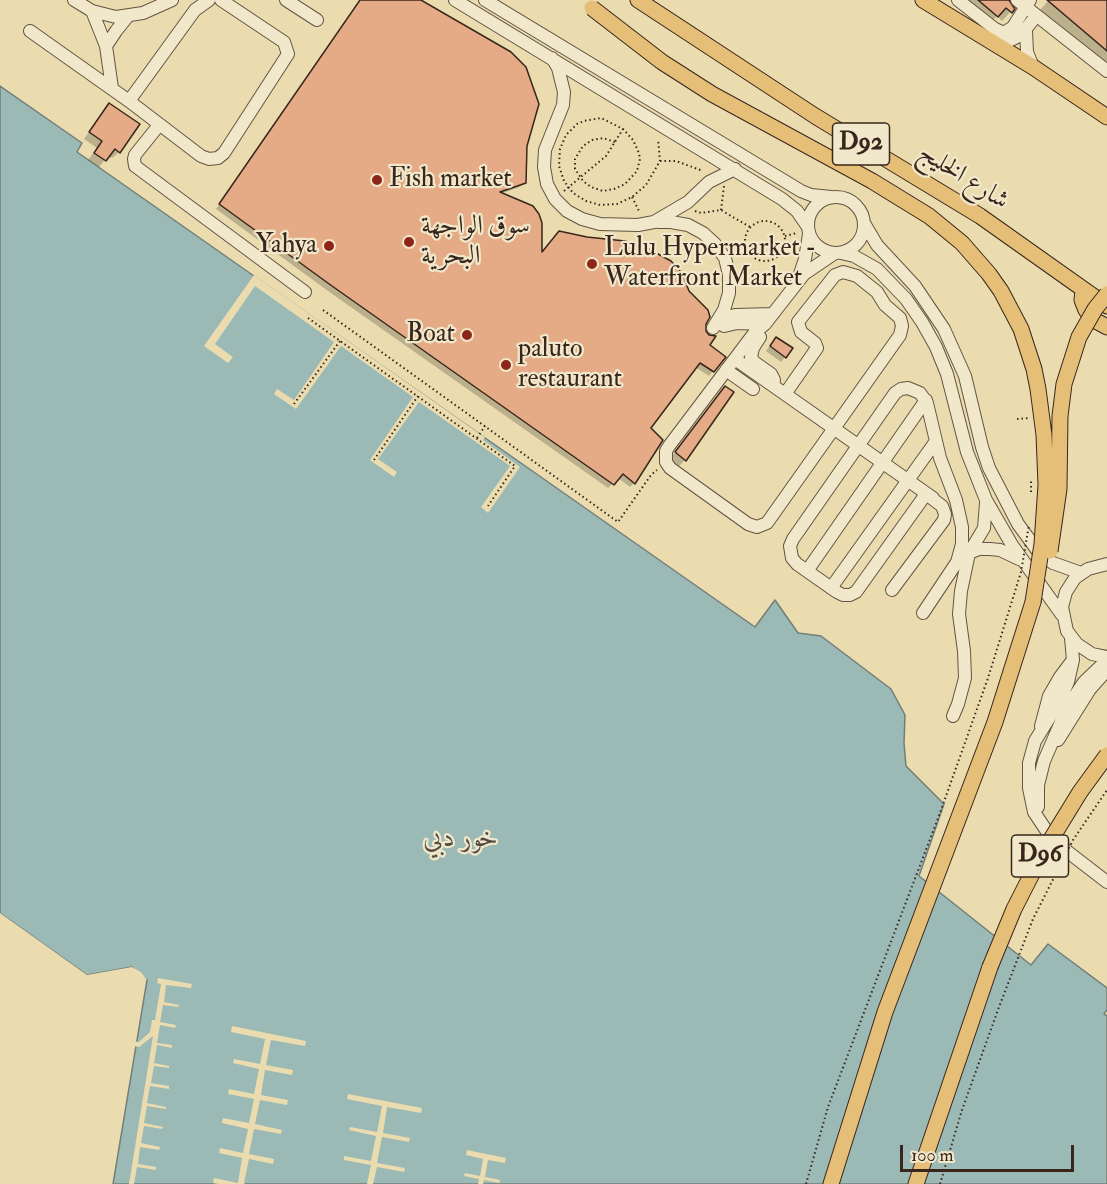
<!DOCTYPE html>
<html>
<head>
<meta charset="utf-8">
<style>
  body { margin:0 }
  #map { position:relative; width:1107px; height:1184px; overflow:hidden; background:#eadcaf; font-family:"IM FELL Double Pica",serif }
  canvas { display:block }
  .scale { position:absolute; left:900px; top:1145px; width:174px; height:27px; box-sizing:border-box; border:3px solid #38261c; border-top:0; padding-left:8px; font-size:18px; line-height:21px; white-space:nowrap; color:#38261c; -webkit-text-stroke:4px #f1e8cb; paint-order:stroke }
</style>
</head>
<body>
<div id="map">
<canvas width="1107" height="1184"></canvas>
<div class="scale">100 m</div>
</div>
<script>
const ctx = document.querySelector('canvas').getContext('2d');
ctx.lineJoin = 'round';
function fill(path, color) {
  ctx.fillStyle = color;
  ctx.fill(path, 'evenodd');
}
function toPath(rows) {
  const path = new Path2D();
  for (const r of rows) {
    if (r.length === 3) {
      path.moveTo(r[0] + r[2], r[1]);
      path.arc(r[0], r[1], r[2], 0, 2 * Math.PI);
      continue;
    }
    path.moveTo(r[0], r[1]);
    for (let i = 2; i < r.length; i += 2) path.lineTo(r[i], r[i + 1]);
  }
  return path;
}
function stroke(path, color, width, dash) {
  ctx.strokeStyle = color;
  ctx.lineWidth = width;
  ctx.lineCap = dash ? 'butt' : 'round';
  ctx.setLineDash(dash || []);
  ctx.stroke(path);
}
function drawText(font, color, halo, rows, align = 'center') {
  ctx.font = font + ' "IM FELL Double Pica",Amiri,serif';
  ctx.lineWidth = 4.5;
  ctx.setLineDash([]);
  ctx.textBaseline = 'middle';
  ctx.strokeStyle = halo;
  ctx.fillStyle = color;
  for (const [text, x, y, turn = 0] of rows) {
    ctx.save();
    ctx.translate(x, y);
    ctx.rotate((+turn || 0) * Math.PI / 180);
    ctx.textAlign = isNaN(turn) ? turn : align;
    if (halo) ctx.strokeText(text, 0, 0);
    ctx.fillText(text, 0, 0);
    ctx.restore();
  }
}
const water = toPath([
  [0,86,82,143,77,152,755,627,775,600,798,633,821,636,891,689,905,715,904,743,906,766,944,804,919,876,1031,965,1048,944,1107,988,1107,1010,1104,1014,1107,1016,1107,1184,113,1184,147,980,132,967,87,975,0,913,0,86]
]);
fill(water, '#9bb9b5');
stroke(water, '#737e78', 1.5);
fill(toPath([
  [254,275,480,434,485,437,483,440,520,467,488,513,481,507,510,466,419,402,378,459,397,472,394,477,370,460,413,397,341,346,296,409,274,394,277,389,294,400,334,342,255,286,215,344,233,357,228,363,204,346],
  [0,913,87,975,132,967,141,972,147,980,143,980,139,975,132,970,86,977,0,917],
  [158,978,192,984,191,988,166,985,164,1002,179,1005,178,1007,163,1005,160,1022,176,1025,175,1028,160,1025,157,1043,172,1045,172,1048,157,1045,154,1063,169,1066,169,1068,154,1066,151,1083,169,1086,169,1089,150,1086,147,1103,166,1107,166,1109,147,1106,144,1123,163,1127,162,1129,144,1126,141,1143,160,1147,159,1150,140,1147,138,1164,156,1167,156,1170,137,1167,134,1184,129,1184,153,1036,139,1047,133,1046,133,1041,139,1042,150,1032,152,1020,155,1020,161,984,157,983],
  [232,1026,306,1041,305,1046,271,1040,266,1065,293,1070,292,1075,265,1070,261,1095,288,1100,287,1105,260,1100,255,1124,282,1130,281,1134,254,1129,249,1154,274,1159,273,1164,249,1159,244,1183,245,1184,219,1184,213,1183,214,1178,238,1183,242,1158,219,1153,220,1148,243,1153,248,1129,222,1123,223,1118,249,1123,254,1099,228,1094,229,1089,254,1094,259,1069,233,1063,234,1059,260,1064,265,1039,231,1032],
  [348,1094,422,1108,421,1113,387,1107,383,1133,410,1138,409,1142,382,1137,377,1163,405,1168,404,1172,377,1167,373,1184,367,1184,371,1165,344,1160,344,1156,371,1161,376,1136,349,1130,350,1127,377,1132,382,1106,347,1099],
  [467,1150,506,1158,505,1163,488,1160,485,1177,500,1180,499,1183,484,1180,483,1184,478,1184,479,1179,464,1176,465,1173,480,1176,483,1159,466,1155]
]), '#eadcaf');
fill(toPath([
  [360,0,417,0,525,146,524,182,520,187,500,194,540,255,704,324,708,345,724,357,709,376,695,367,649,428,634,483,630,487,618,478,608,488,328,291,216,209],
  [959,0,1007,0,1013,9,1002,21,997,16,988,25],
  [1049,0,1107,0,1107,67,1040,10],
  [109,105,119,152,112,158,108,156,99,167,88,160,97,148,84,139],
  [772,343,785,357,781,362,766,351],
  [725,388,685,460,678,467,669,460]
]), '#0003');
const building = toPath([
  [360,0,421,0,511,52,526,67,539,104,527,146,526,183,500,192,533,206,539,214,542,223,542,252,559,231,587,237,625,241,647,248,671,261,682,273,689,291,708,310,710,317,706,324,706,331,709,335,716,336,710,345,726,357,714,372,700,363,651,428,663,440,635,484,623,474,614,485,332,286,219,204,360,0],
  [978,0,1009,0,1015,9,1012,13,1006,8,998,17,978,0],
  [1047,0,1107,0,1107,51,1047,0],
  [109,103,140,124,120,153,115,149,106,161,94,153,102,141,89,132,109,103],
  [776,337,793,348,786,358,770,346,776,337],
  [725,386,734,392,686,461,675,452,725,386]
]);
fill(building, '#e4ab86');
stroke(building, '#38261c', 1.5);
const minor = toPath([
  [74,0,92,11,116,17,143,13,172,0],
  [209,0,195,10,129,101,201,156,209,159,218,158,224,153,288,54,284,42,221,0],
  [286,0,317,20],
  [455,0,782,199,797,211,808,227],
  [485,0,801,191,811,195,831,197],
  [958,0,995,29,1004,33,1013,27,1030,0],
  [1017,0,1107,71],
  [92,11,106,46,112,88],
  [30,31,129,101],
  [1026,31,1027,52,1033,67],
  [995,43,1011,40,1021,35,1036,16],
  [106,46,116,31,128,16],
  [552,58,558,68,564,92,563,105,545,150,544,167,547,184,555,199,567,211,582,219,600,224,638,225,654,222,688,202,709,182,735,169],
  [159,125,135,155,134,159,135,166,305,292],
  [836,225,28],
  [658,222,671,222,688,225,703,233,715,244,725,258,729,275,729,293,724,310,713,328],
  [864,223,877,245,915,286,944,329,965,376,982,447,989,468,1018,524,1040,554,1053,563,1081,573],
  [841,253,854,256,877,269,906,299,922,322,936,347,947,374,967,452,986,500,1012,545,1062,615],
  [799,277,805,259,809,234],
  [717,325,728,317,735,315,773,314],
  [724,326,737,323,765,324],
  [760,337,753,348,751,357,754,362,771,374,774,380,773,385],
  [735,359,933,498],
  [726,370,753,389],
  [785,394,817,348,815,343,801,332,798,322,835,275,843,272,857,276,877,292,885,305,900,318,902,326,900,335,767,523,757,527,748,524,670,468,666,462,666,451,669,446,755,332,765,324,804,274,835,253],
  [969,553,979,549,990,549,1000,550,1019,559],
  [1107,564,1088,569,1075,578,1066,592,1062,607,1067,631,1077,644,1092,654,1107,657],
  [807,571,926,400],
  [831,588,936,441],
  [892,590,944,520,945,514,942,506,926,494,856,592,850,595,843,595,837,592,797,564,792,558,790,546,793,539,895,393,901,389,908,388,920,393,927,403,940,458,956,500,962,527,962,544,957,562,923,613],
  [1071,638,1073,660,1068,682,1059,702,1035,741,1029,763,1029,788,1034,812,1048,833,1068,852,1107,882],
  [953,716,958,704,965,678,964,651,959,614,961,591,969,553,984,528,986,503],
  [1041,726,1049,696,1060,677,1072,661],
  [1058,740,1090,689,1106,671],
  [1038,807,1038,785,1044,761,1068,706,1084,682,1107,660]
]);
const major = toPath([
  [638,0,815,116,980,216,1107,306],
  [923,0,1033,67,1107,117],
  [1083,290,1082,300,1086,310,1094,320,1107,327],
  [831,1184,885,1012,995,722,1033,602],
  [916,1184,990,967]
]);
stroke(minor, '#645441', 14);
stroke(major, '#38261c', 17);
stroke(toPath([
  [615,142,603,138,592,140,583,146,575,159,575,169,583,181,591,187,603,191,614,189,625,184,637,171,640,159,639,153,633,140,623,129,601,118,584,121,577,124,566,135,560,149,559,166,564,181,573,193,586,201,600,205,617,204,632,197,646,185,660,161,658,139],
  [660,161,676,161,703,171],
  [564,191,606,156,623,129],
  [632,197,640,213],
  [721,210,724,186],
  [695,211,701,213,721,210,750,227],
  [765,241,20],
  [785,236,797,233],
  [735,253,746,247],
  [323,310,618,522,651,475,657,470],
  [308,318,515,466,488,506],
  [294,404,340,341],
  [1017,419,1029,418],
  [477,438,485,426],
  [374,460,418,396]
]), '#38261c', 2, [1.5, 3]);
stroke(minor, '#f1e8cb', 12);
stroke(major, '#e5be78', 15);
const majorBridge = toPath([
  [592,8,662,62,712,94,872,181,929,216,962,243,989,274,1001,291,1021,329,1034,369,1038,389,1044,435,1046,485,1042,544,1033,602],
  [1050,551,1059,489,1060,416,1064,384,1079,337,1095,309,1107,294],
  [990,967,1014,909,1042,854,1080,792,1107,755]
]);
stroke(majorBridge, '#38261c', 17, []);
stroke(toPath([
  [1031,492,1031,480],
  [806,1184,828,1107,940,813,988,678,1021,572,1029,525],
  [940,1184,962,1110,999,1007,1033,919,1073,840,1107,790]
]), '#38261c', 2, [1.5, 3]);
stroke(majorBridge, '#e5be78', 15);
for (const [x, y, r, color] of [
  [377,180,6,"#8f2418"],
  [409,242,6,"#8f2418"],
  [329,246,6,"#8f2418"],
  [592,264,6,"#8f2418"],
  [467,335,6,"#8f2418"],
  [506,365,6,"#8f2418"]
]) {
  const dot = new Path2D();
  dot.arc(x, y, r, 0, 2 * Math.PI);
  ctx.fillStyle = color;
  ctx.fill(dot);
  stroke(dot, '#f1e8cb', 2);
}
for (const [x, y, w] of [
  [861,144,57],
  [1040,856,57]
]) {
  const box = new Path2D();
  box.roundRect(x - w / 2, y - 21, w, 42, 4.5);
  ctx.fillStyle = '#f1e8cb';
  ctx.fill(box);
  stroke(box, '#38261c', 1.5);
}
drawText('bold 24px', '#38261c', null, [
  ["D92",861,144],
  ["D96",1040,856]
]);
drawText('26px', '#38261c', '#f1e8cb', [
  ["شارع الخليج",963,178,32]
]);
drawText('26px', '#38261c', '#f1e8cb', [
  ["Fish market",389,180],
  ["سوق الواجهة",421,227],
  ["البحرية",421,257],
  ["Yahya",317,246,"right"],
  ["Lulu Hypermarket -",604,249],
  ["Waterfront Market",604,279],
  ["Boat",455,335,"right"],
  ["paluto",518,350],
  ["restaurant",518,380]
], 'left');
drawText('italic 27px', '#514b42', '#f1e8cb', [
  ["خور دبي",461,840]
]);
</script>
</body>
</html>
